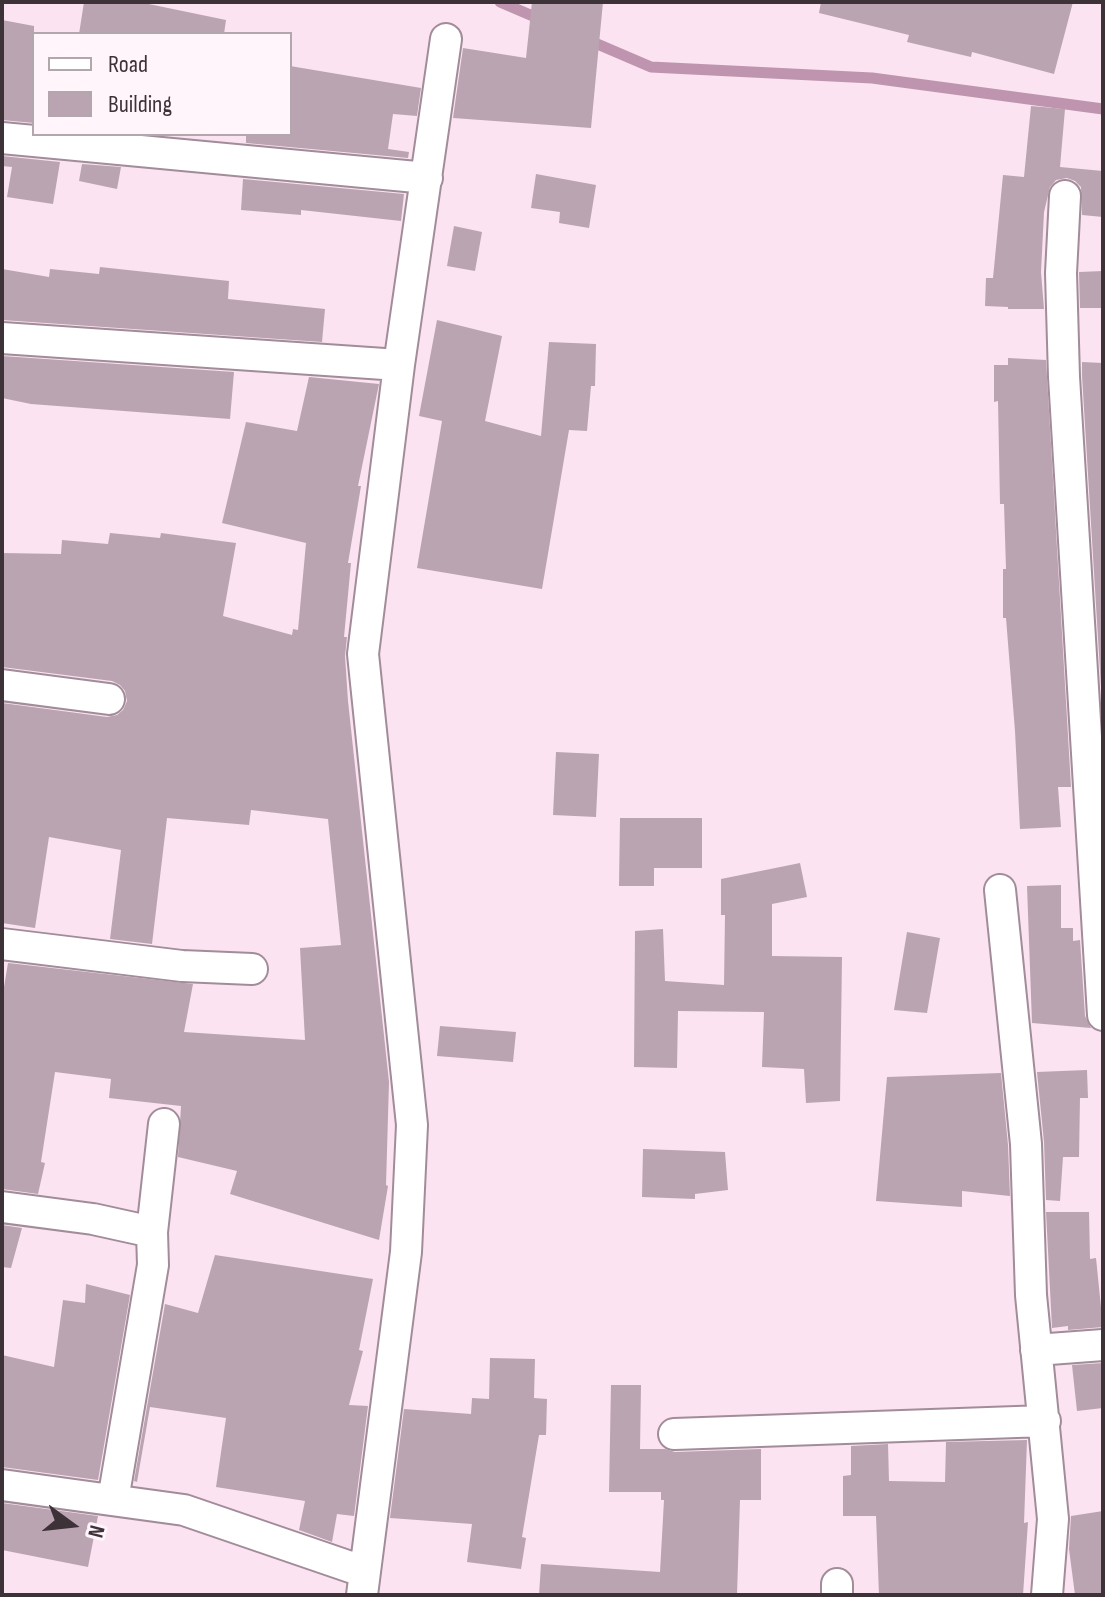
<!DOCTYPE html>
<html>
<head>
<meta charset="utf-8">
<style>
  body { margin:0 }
  #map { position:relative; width:1105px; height:1597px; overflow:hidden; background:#fbe3f1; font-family:"Sofia Sans Condensed",sans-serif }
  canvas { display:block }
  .frame { position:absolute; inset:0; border:4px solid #3c3238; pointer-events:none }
  .legend { position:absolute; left:32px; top:32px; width:260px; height:104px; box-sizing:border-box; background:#fff5fb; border:2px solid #b1a7ad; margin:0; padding:10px 14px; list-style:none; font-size:24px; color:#3c3238 }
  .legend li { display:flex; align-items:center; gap:16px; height:40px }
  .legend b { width:40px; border:2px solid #b1a7ad }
  .north { position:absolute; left:32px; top:1485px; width:80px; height:80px; -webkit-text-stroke:6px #fff5fb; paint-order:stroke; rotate:105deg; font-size:22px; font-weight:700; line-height:32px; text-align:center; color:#3c3238 }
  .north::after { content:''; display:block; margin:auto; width:28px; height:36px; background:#3c3238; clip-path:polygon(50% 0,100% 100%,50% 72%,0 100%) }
</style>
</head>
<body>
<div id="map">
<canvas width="1105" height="1597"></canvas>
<div class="frame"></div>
<ul class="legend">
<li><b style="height:10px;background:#fff"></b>Road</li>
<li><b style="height:22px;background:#bba4b1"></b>Building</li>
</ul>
<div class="north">N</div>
</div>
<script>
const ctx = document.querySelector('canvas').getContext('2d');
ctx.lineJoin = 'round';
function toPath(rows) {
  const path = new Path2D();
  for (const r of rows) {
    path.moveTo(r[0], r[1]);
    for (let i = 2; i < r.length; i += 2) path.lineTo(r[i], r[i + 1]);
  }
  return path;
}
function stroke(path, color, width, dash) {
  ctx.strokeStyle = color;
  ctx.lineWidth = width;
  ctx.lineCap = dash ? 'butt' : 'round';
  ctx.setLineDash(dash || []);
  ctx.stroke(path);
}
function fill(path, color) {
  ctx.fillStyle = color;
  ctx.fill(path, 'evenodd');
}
stroke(toPath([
  [500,2,542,20],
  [588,40,651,67,872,78,1103,109]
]), '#bf94ae', 11);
fill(toPath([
  [84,2,139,2,226,20,224,34,79,34],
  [532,2,603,2,591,128,453,118,463,48,526,58],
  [821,2,1073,2,1054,74,972,52,971,57,907,42,909,35,819,13],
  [2,20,34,26,34,123,2,120],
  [290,66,421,88,417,116,393,114,388,149,409,152,408,158,246,143,246,134,290,134],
  [1031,106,1065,109,1060,167,1103,171,1103,217,1082,215,1081,187,1075,181,1067,178,1056,180,1050,187,1044,212,1041,272,1044,309,1008,309,1008,307,985,306,986,278,993,278,1003,175,1024,177],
  [2,156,60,162,53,204,7,197,12,167,2,166],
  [82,164,121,167,117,189,79,181],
  [536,174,596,185,589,228,559,223,560,212,531,208],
  [243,179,404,194,401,221,301,210,301,215,241,210],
  [454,226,482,232,475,271,447,266],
  [100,267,229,281,228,299,325,309,322,342,2,320,2,269,49,277,50,269,99,274],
  [1103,271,1103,308,1080,308,1079,272],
  [437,320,502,336,485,421,541,436,549,342,596,344,595,386,591,386,587,431,569,430,542,589,417,568,442,421,419,416],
  [2,356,234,372,230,419,31,404,2,398],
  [1008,358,1046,360,1071,787,1058,787,1061,827,1020,829,1015,731,1006,618,1003,618,1003,569,1006,569,1004,504,1000,504,998,401,994,402,994,365,1008,365],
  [1082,362,1103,363,1103,720,1082,376],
  [309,377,379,384,358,486,361,486,348,563,351,563,344,637,347,637,345,656,348,701,389,1082,386,1185,388,1186,379,1240,230,1194,237,1171,178,1157,181,1106,109,1098,111,1079,55,1072,41,1162,45,1163,38,1194,2,1189,2,999,8,963,193,984,184,1032,305,1040,300,948,341,945,328,819,251,810,249,825,167,818,152,944,110,939,121,850,49,837,35,928,2,923,2,703,107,717,117,715,123,710,127,701,125,691,120,685,112,681,2,667,2,553,61,554,62,540,108,544,110,533,160,538,161,533,236,543,223,616,292,635,293,629,298,630,306,543,222,523,246,422,297,431],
  [556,752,599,754,596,817,553,815],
  [620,818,702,818,702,868,654,868,654,886,619,886],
  [800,863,807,897,772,904,772,956,842,957,840,1101,806,1103,804,1069,762,1067,764,1012,678,1011,677,1068,634,1067,635,931,663,929,665,981,724,985,725,915,721,915,721,879],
  [1061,885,1061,928,1073,928,1073,941,1080,940,1085,1016,1091,1028,1032,1023,1027,886],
  [907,932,940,938,927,1013,894,1010],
  [440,1026,516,1032,513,1062,437,1056],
  [1087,1070,1088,1098,1080,1098,1079,1157,1063,1157,1060,1201,1046,1200,1044,1142,1037,1072],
  [1001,1073,1008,1145,1010,1196,962,1191,962,1207,876,1201,887,1077],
  [643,1149,725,1152,728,1190,695,1194,695,1199,642,1197],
  [1046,1212,1089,1212,1090,1259,1096,1258,1103,1327,1068,1330,1068,1326,1052,1328],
  [2,1225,22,1228,11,1268,2,1267],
  [215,1255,373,1279,359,1350,363,1351,349,1405,368,1406,354,1516,337,1514,332,1542,299,1530,305,1501,216,1487,226,1418,150,1407,137,1482,134,1481,165,1304,198,1313],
  [86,1284,130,1295,98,1480,2,1467,2,1355,54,1367,63,1300,85,1303],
  [490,1358,535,1359,534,1398,547,1399,546,1435,539,1435,522,1537,526,1538,521,1569,467,1562,472,1524,390,1518,404,1409,471,1414,472,1398,489,1399],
  [1103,1363,1103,1408,1077,1411,1072,1365],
  [611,1385,641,1385,640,1449,665,1449,675,1452,761,1449,761,1500,740,1500,737,1595,539,1595,541,1564,660,1572,664,1500,661,1500,661,1492,609,1492],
  [1027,1440,1024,1523,1028,1522,1023,1595,879,1595,876,1516,843,1516,843,1476,851,1475,851,1446,888,1444,889,1481,945,1482,946,1442],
  [2,1503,98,1516,88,1567,2,1550],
  [1103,1511,1103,1593,1075,1595,1069,1549,1071,1516]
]), '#bba4b1');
const minor = toPath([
  [2,138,427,178],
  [1065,196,1061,273,1064,377,1103,1015],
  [2,338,399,365],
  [2,685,109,699],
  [1000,890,1026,1144,1031,1295,1053,1519,1047,1595],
  [2,944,182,966,252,969],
  [2,1207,93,1219,152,1232],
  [1036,1350,1103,1345],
  [674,1434,1045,1421],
  [2,1485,184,1510,365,1572],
  [113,1500,153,1265,152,1232,164,1124],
  [837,1584,837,1595],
  [362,1595,406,1252,412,1125,363,654,399,365,446,39]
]);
stroke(minor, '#a28c99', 34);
stroke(minor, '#fff', 30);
</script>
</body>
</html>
